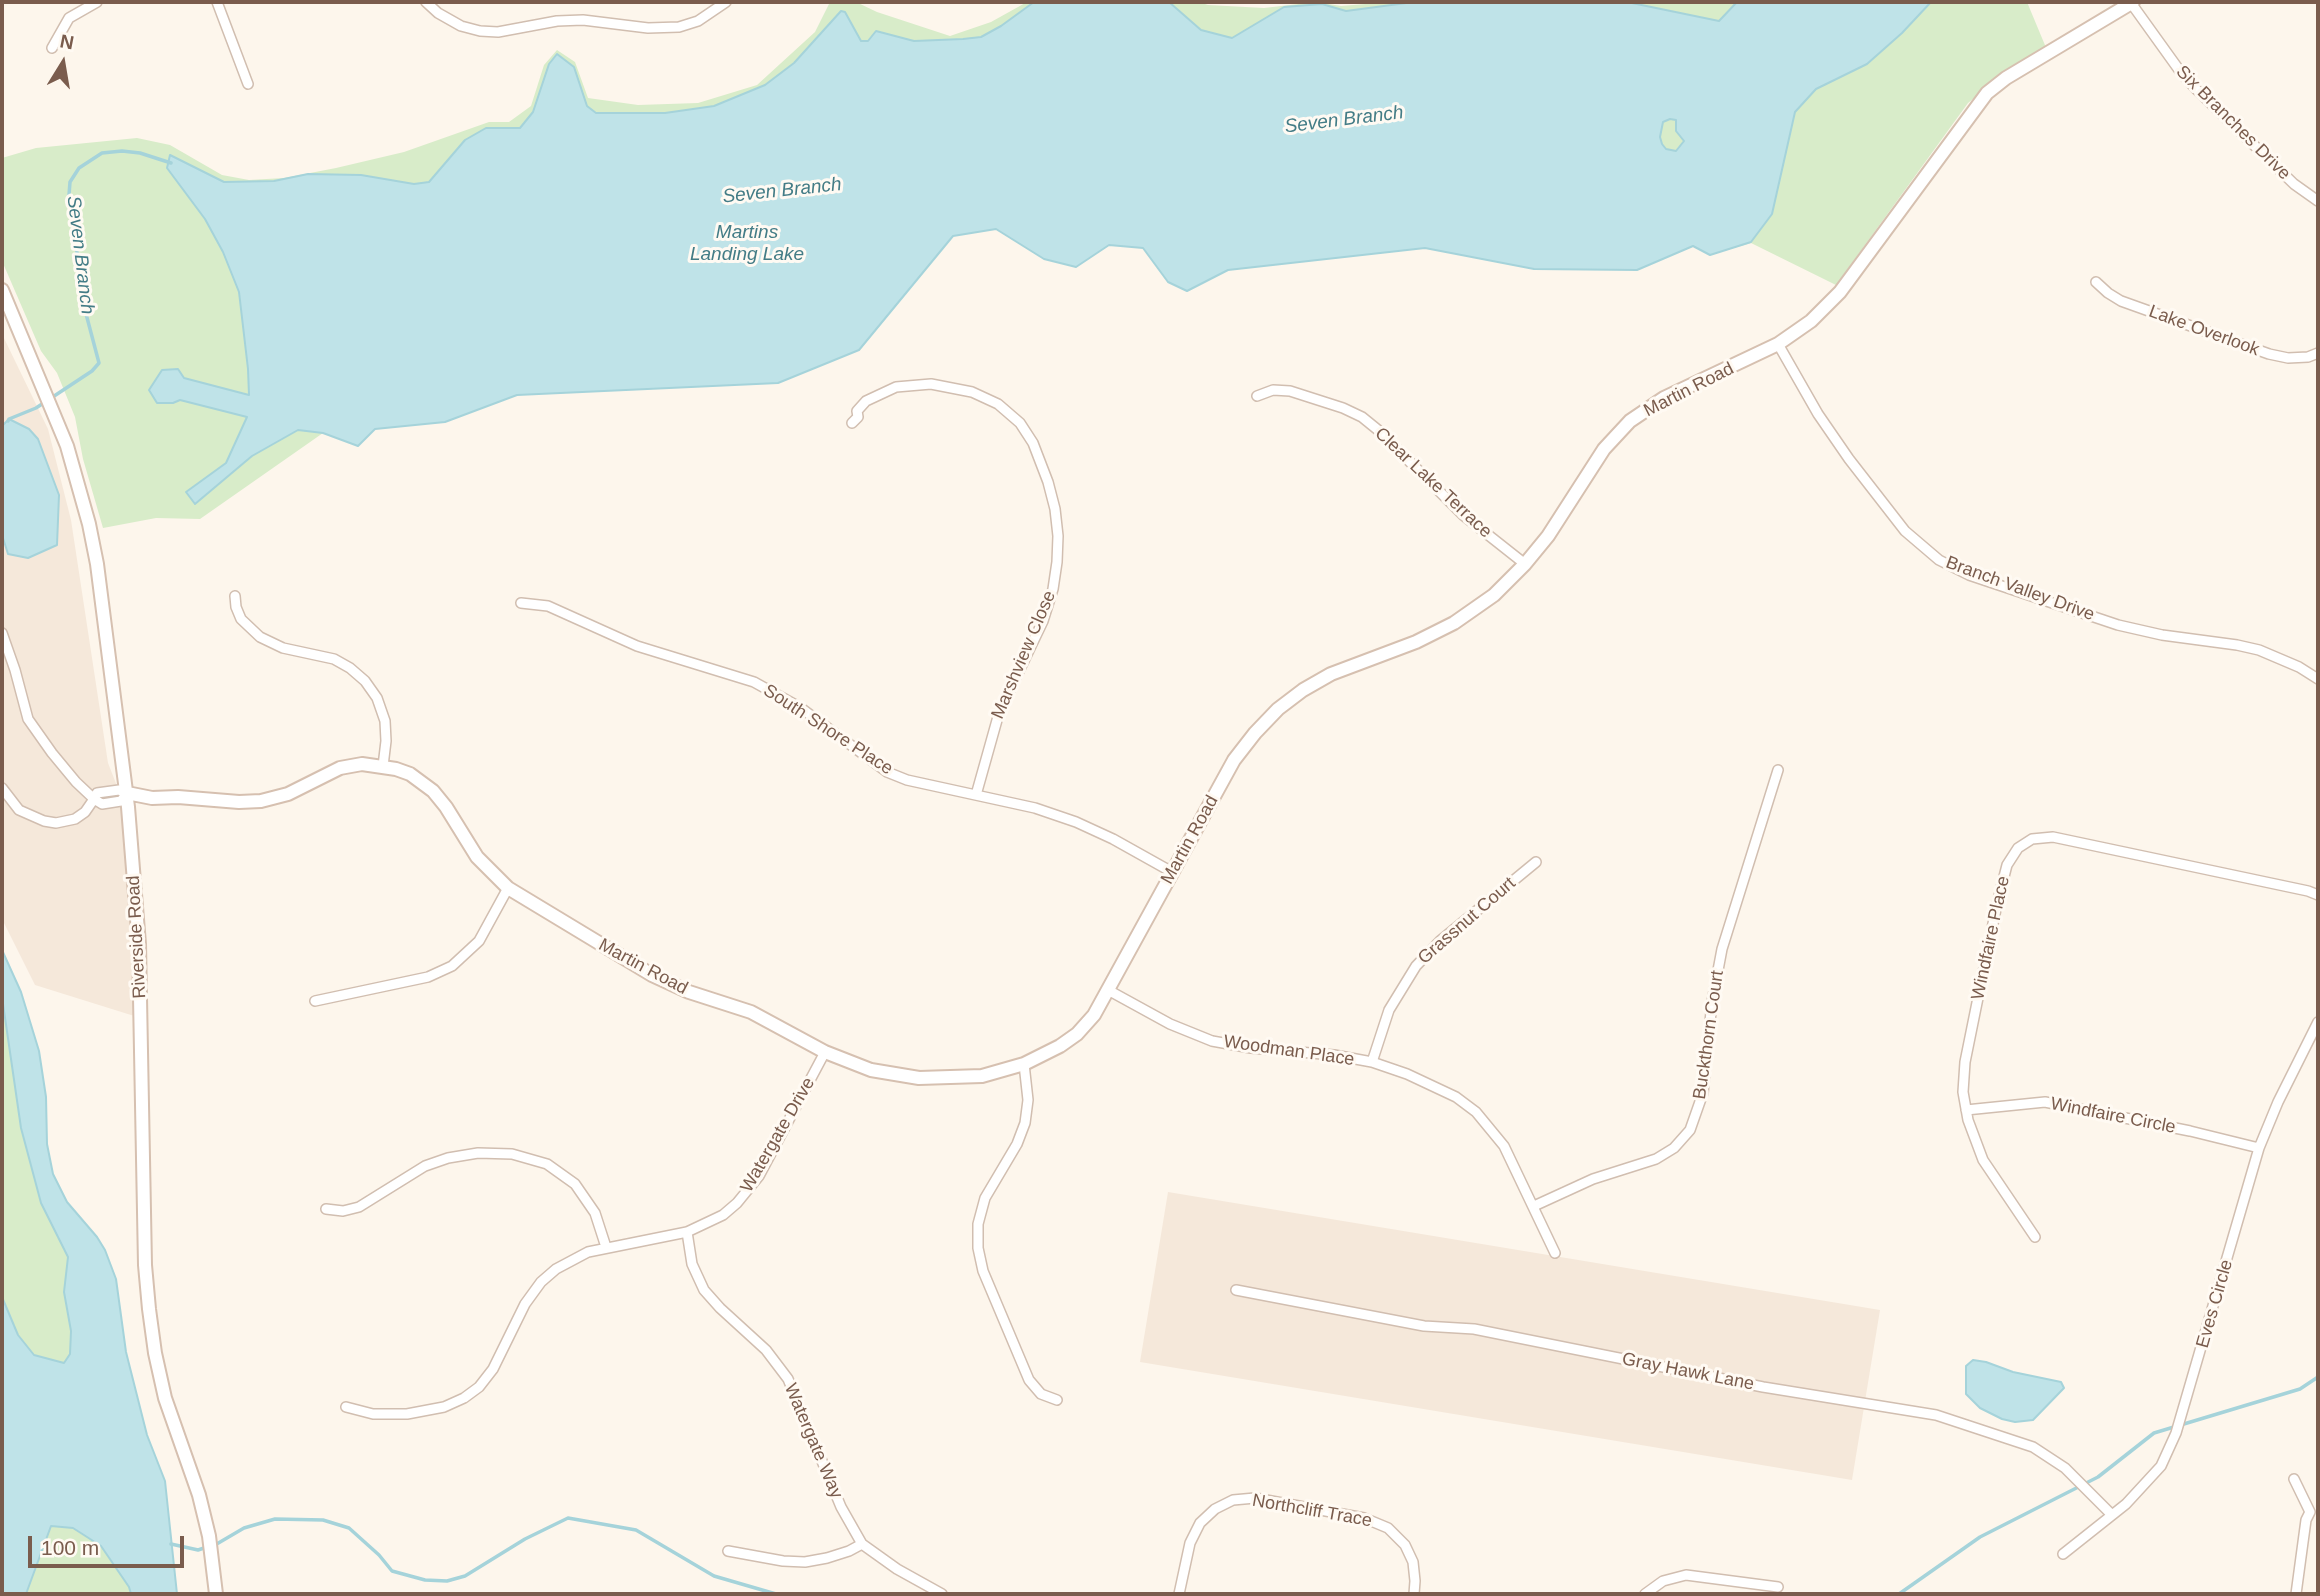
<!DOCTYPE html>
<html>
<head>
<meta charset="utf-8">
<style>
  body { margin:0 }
  #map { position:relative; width:2320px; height:1596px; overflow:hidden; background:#fdf6ec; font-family:Helvetica,sans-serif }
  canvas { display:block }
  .frame { position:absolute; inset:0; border:4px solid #7a5c4d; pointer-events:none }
  .north { position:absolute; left:28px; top:28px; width:70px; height:70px; -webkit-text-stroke:5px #fffaf3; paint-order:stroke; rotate:11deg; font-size:19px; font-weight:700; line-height:28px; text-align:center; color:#7a5c4d }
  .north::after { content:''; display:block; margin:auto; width:24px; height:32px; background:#7a5c4d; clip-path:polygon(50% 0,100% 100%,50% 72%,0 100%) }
  .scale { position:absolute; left:28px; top:1536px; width:156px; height:32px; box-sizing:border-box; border:4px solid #7a5c4d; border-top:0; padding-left:9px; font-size:21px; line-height:24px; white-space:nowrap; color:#7a5c4d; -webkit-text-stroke:5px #fffaf3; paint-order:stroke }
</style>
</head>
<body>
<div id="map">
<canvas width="2320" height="1596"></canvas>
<div class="frame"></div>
<div class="north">N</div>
<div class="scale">100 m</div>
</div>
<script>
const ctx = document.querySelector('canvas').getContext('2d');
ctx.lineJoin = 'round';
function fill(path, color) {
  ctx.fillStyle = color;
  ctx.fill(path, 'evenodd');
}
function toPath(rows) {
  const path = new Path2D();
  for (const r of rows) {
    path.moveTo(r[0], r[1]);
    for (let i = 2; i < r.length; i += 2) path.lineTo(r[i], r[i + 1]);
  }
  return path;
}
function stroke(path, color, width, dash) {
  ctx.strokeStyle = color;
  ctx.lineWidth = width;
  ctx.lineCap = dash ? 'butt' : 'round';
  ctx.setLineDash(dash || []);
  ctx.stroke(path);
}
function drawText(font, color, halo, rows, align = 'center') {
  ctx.font = font + ' Helvetica,sans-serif';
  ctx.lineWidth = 6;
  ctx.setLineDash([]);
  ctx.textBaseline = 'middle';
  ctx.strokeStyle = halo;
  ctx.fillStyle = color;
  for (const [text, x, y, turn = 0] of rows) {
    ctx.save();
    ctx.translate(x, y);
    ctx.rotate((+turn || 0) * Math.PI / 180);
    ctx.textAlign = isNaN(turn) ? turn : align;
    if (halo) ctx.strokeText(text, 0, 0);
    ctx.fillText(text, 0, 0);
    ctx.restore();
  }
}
fill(toPath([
  [2,334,48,429,71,520,108,763,126,809,147,1020,35,985,2,919],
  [1168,1192,1880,1310,1852,1480,1140,1362]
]), '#f5e8da');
fill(toPath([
  [830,2,856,2,877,12,950,36,991,22,1027,2,1199,2,1208,5,1264,8,1316,2,1341,6,1390,2,2027,2,2047,50,2010,68,1968,103,1836,285,1751,243,1710,255,1693,246,1637,270,1534,269,1425,248,1228,270,1187,291,1168,282,1143,248,1109,245,1076,267,1044,259,996,229,953,236,859,350,778,383,517,395,445,422,375,429,358,446,323,433,200,519,156,518,103,528,83,459,75,417,57,373,41,351,2,261,2,158,36,148,137,138,170,145,222,175,249,180,284,178,336,168,404,152,489,122,509,122,531,106,544,65,557,50,575,62,588,98,638,105,698,103,757,85,815,32],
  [2,997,21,1128,41,1203,68,1257,64,1292,71,1331,70,1354,64,1363,34,1355,18,1335,2,1297],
  [50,1526,73,1528,101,1546,129,1587,131,1594,26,1594]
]), '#d8ecc9');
const water = toPath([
  [1034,2,1169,2,1201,30,1232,38,1284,7,1322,4,1346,11,1414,2,1627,2,1719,21,1737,2,1931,2,1902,33,1867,64,1816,89,1795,112,1772,214,1751,242,1710,255,1693,246,1637,270,1534,269,1425,248,1228,270,1187,291,1168,282,1143,248,1109,245,1076,267,1044,259,996,229,953,236,859,350,778,383,517,395,445,422,375,429,358,446,323,433,298,430,252,456,195,504,186,492,226,463,247,417,180,400,173,403,157,403,149,390,162,370,178,369,184,378,249,395,248,369,239,292,223,252,205,219,167,168,170,155,224,182,274,181,308,174,361,175,414,184,429,182,465,140,486,128,520,128,533,112,549,64,557,54,574,67,587,106,596,113,665,113,714,106,765,85,794,63,841,11,845,12,861,41,868,41,876,31,914,41,963,39,981,37,1001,26,1034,2],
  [1670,119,1676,120,1676,131,1684,141,1676,151,1666,149,1662,144,1660,137,1663,122,1670,119],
  [9,419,29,429,38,439,59,495,57,545,28,558,8,554,2,535,2,426,9,419],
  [2,950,21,992,39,1051,46,1097,47,1144,53,1174,67,1202,97,1237,105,1250,116,1279,126,1352,147,1435,165,1481,177,1594,131,1594,129,1587,101,1546,73,1528,51,1526,26,1594,2,1594,2,1297,18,1335,34,1355,64,1363,70,1354,71,1331,64,1292,68,1257,41,1203,21,1128,2,997,2,950],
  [1973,1360,1986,1362,2013,1372,2061,1382,2064,1388,2033,1420,2015,1422,2002,1419,1980,1408,1966,1394,1966,1366,1973,1360]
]);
fill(water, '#bfe3e8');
stroke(water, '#a5d3da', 2);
stroke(toPath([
  [8,421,9,419,36,408,92,371,99,363,85,310,69,195,70,182,79,168,102,153,122,151,140,153,171,163],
  [171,1544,198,1550,207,1547],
  [215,1545,244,1528,275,1519,323,1520,349,1528,379,1555,392,1571,425,1580,447,1581,465,1576,525,1539,568,1518,636,1530,714,1576,776,1594],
  [1899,1594,1980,1537,2098,1477,2154,1433,2300,1389,2318,1377]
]), '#a5d3da', 3.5);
const street = toPath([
  [217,2,248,84],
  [426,2,438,13,461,26,480,31,498,32,557,21,583,20,648,28,679,27,698,21,726,2],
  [2131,3,2182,74,2196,89,2294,184,2318,201],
  [52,48,69,18,97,2],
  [2096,282,2108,293,2121,301,2269,354,2288,358,2308,357,2318,353],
  [1778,344,1818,414,1849,459,1905,531,1939,560,1969,575,2118,625,2162,635,2237,645,2259,650,2299,667,2318,679],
  [1257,396,1273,390,1290,391,1343,408,1362,417,1378,430,1463,515,1525,564],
  [852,423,858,417,857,411,866,401,896,387,931,384,972,392,998,404,1020,423,1033,443,1048,482,1055,509,1058,536,1057,562,1053,589,1043,621,999,713,976,795],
  [235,596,236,607,241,619,260,637,283,648,334,659,350,668,365,681,377,698,385,721,386,741,383,766],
  [521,603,548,606,637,646,754,682,801,708,887,772,907,780,1035,808,1076,822,1113,839,1172,872],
  [2,633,15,670,28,719,52,753,76,782,94,799,102,804,121,801,127,793,119,790,97,793,94,799,85,812,75,819,56,823,44,821,19,810,2,788],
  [1108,990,1170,1024,1212,1041,1251,1048,1334,1055,1372,1062,1407,1074,1456,1097,1476,1112,1504,1146,1555,1253],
  [315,1001,428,977,452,966,479,941,508,888],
  [1372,1062,1389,1010,1416,966,1440,941,1536,862],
  [1024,1064,1028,1100,1025,1123,1017,1144,985,1198,978,1224,978,1248,983,1271,1029,1380,1041,1394,1057,1400],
  [1966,1110,2045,1102,2190,1131,2259,1148],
  [1534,1206,1593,1179,1656,1159,1674,1148,1690,1130,1703,1093,1712,1002,1722,949,1778,770],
  [326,1209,343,1211,359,1207,425,1166,448,1158,478,1153,512,1154,547,1164,575,1184,595,1213,606,1247],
  [687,1232,692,1264,704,1290,720,1308,766,1350,788,1379,841,1507,862,1544,897,1569,942,1594],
  [2035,1237,1983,1160,1968,1120,1963,1092,1965,1062,1997,904,2007,865,2018,848,2032,839,2053,837,2308,891,2318,895],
  [1236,1290,1424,1326,1474,1329,1763,1387,1936,1415,2033,1447,2065,1468,2112,1515],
  [346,1407,373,1414,407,1414,444,1407,464,1398,479,1387,493,1369,525,1304,541,1282,556,1269,588,1252,687,1232,723,1215,737,1203,759,1176,825,1052],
  [2294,1479,2310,1512,2306,1520,2296,1594],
  [728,1551,783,1561,805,1562,827,1558,849,1551,862,1544],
  [2063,1554,2126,1504,2161,1466,2176,1433,2259,1148,2278,1102,2318,1022],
  [1179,1594,1190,1543,1200,1523,1215,1509,1233,1500,1255,1498,1364,1518,1388,1528,1405,1545,1413,1562,1415,1581,1414,1594],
  [1645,1594,1663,1581,1686,1575,1778,1587]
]);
const secondary = toPath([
  [2,290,67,446,89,524,97,564,128,807,139,944,145,1265,149,1309,155,1353,165,1398,199,1495,209,1536,216,1594],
  [127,793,152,798,178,797,239,802,261,801,288,794,340,768,362,764,396,769,410,774,433,791,446,807,477,857,508,888,652,975,689,992,751,1012,825,1052,871,1070,919,1078,982,1076,1024,1064,1060,1046,1077,1034,1094,1015,1234,760,1255,733,1278,709,1303,690,1331,674,1416,642,1454,623,1494,595,1525,564,1548,536,1604,449,1630,421,1664,398,1778,344,1811,321,1840,292,1987,93,2006,78,2133,2]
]);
stroke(street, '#d1beb0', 12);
stroke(secondary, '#d6c0b0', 16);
stroke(street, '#fff', 9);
stroke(secondary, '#fff', 12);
drawText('18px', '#7a5c4d', '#fffaf3', [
  ["Six Branches Drive",2233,123,45],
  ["Lake Overlook",2204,331,20],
  ["Martin Road",1689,390,-27],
  ["Clear Lake Terrace",1433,483,43],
  ["Branch Valley Drive",2020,589,20],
  ["Marshview Close",1024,655,-67],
  ["South Shore Place",828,730,33],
  ["Martin Road",1190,840,-61],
  ["Grassnut Court",1467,921,-41],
  ["Riverside Road",137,937,-93],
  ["Windfaire Place",1991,938,-78],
  ["Martin Road",643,967,28],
  ["Buckthorn Court",1709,1035,-82],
  ["Woodman Place",1289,1051,8],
  ["Windfaire Circle",2113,1116,11],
  ["Watergate Drive",778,1135,-60],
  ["Eves Circle",2215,1304,-74],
  ["Gray Hawk Lane",1688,1372,11],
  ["Watergate Way",813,1441,67],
  ["Northcliff Trace",1312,1511,10]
]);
drawText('italic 19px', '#437c86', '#fffaf3', [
  ["Seven Branch",1344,120,-7],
  ["Seven Branch",782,191,-6],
  ["Martins",747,233],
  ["Landing Lake",747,255],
  ["Seven Branch",80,255,83]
]);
</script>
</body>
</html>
